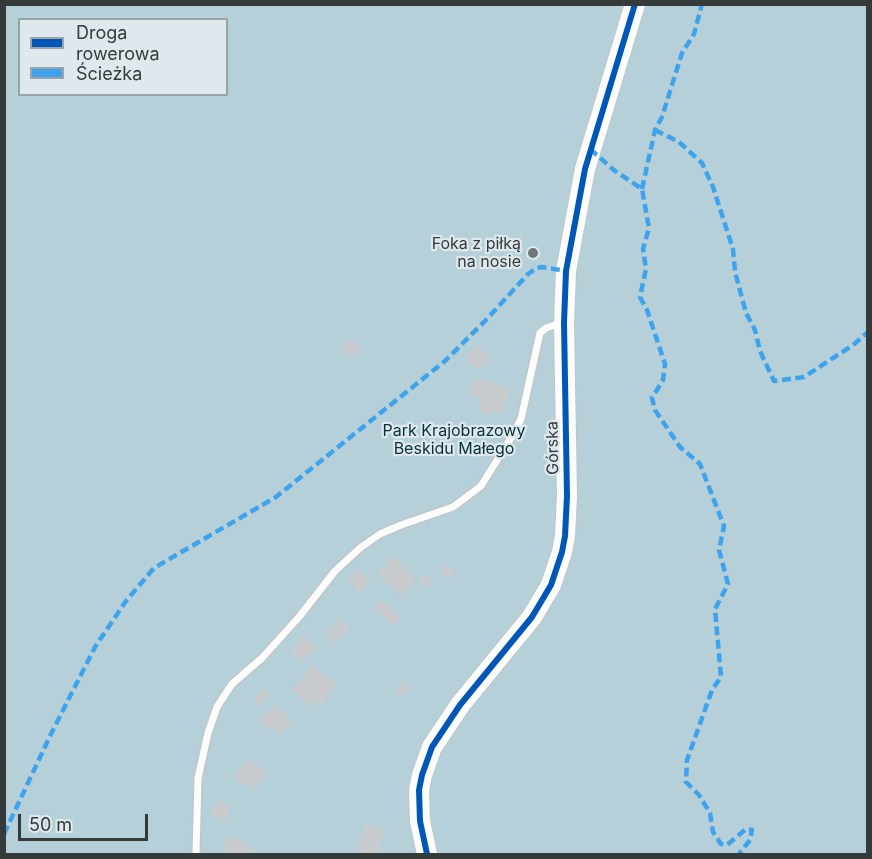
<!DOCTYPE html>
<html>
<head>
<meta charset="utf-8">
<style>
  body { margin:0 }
  #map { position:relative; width:872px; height:859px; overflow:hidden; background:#e2e8ea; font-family:Inter,sans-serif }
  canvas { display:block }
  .frame { position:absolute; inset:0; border:6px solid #353a3b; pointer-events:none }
  .legend { position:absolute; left:18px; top:18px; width:210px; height:78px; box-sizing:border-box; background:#dfe9ed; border:2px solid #9ba3a6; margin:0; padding:8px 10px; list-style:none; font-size:18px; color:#353a3b }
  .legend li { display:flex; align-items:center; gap:12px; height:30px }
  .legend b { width:30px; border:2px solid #9ba3a6 }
  .scale { position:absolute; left:18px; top:814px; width:130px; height:27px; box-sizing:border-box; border:3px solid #353a3b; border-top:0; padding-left:8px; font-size:18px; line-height:21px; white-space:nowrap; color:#353a3b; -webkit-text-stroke:4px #dfe9ed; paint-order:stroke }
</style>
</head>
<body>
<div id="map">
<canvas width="872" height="859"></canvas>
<div class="frame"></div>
<ul class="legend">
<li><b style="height:8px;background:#0057b8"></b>Droga rowerowa</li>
<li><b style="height:8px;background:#3ea3ec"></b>Ścieżka</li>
</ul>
<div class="scale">50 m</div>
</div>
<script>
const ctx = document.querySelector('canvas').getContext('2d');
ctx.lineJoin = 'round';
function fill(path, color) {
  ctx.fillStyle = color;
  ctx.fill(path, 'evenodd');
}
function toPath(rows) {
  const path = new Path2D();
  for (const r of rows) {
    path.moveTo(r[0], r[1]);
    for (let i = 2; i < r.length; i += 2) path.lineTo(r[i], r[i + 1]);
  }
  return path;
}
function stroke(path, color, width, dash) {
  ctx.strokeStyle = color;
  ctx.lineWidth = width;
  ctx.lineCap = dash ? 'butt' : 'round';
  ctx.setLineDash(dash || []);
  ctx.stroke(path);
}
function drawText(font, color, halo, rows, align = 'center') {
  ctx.font = font + ' Inter,sans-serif';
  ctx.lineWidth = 4.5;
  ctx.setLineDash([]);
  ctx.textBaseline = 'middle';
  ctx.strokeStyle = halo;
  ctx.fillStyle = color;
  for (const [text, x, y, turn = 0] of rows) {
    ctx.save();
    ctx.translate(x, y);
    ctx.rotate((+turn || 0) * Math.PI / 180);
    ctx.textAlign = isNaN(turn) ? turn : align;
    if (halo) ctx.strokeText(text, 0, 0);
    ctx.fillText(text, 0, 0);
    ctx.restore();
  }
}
fill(toPath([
  [5,5,867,5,867,854,5,854],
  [20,20,226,20,226,94,20,94]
]), '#b5d0d8');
fill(toPath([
  [347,339,360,345,355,357,341,352],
  [477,345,490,358,478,370,465,357],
  [475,377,510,389,502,414,491,410,490,415,478,411,482,399,469,395],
  [393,556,416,579,401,596,377,573],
  [445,564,455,571,449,579,440,572],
  [357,569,370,584,360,593,347,579],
  [424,574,433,581,427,588,418,580],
  [381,600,401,618,394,626,374,608],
  [340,618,350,627,335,644,325,634],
  [304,636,316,647,303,662,290,651],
  [313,665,337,685,318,707,311,701,308,704,291,690],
  [403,682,410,688,402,697,395,691],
  [262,688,269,693,260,705,253,700],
  [275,705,292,722,280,735,271,727,268,730,258,720],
  [249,759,267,774,254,790,246,783,244,786,233,777],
  [217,800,231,807,225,822,210,815],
  [365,824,384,830,377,854,357,851],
  [230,837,234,840,236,837,258,854,228,854,224,851,227,848,223,845]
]), '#c8ccce');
const lane = toPath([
  [196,854,198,778,208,733,217,707,232,684,262,658,299,617,335,571,360,548,380,534,401,525,453,507,481,486,511,438,521,419,540,333,546,328,561,323]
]);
const secondary = toPath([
  [427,854,420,821,419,790,422,775,432,747,460,705,532,617,551,585,562,552,565,536,567,496,564,323,566,271,585,169,635,4]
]);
stroke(lane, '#c1c6c7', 10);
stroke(secondary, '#c1c6c7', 22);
stroke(lane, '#fbfcfc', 7);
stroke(secondary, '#fbfcfc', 20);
stroke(toPath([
  [655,130,679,142,702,163,713,187,733,249,735,272,746,313,755,330,760,351,774,381,804,377,853,345,868,332],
  [590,149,615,171,642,189,649,228,643,249,646,269,640,297,647,310,665,364,663,380,652,398,655,410,680,447,700,464,724,526,719,550,728,584,715,609,721,677,712,690,687,760,686,782,699,795,710,813,713,832,721,844,727,845,746,829,752,830,750,840,739,854],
  [642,189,655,130,662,117,682,53,694,34,702,4],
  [4,834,50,736,95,647,126,601,154,568,276,497,445,361,485,321,528,274,537,268,542,267,566,271]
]), '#3ea3ec', 4.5, [9, 4.5]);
stroke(toPath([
  [427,854,420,821,419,790,422,775,432,747,460,705,532,617,551,585,562,552,565,536,567,496,564,323,566,271,585,169,635,4]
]), '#0057b8', 6);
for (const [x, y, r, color] of [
  [533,253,6,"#727778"]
]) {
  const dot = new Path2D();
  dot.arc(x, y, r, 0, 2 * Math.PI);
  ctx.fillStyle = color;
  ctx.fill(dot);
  stroke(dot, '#dfe9ed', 2);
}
drawText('16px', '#353a3b', '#dfe9ed', [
  ["Foka z piłką",521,244],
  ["na nosie",521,262]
], 'right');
drawText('16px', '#06313c', '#dfe9ed', [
  ["Park Krajobrazowy",454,431],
  ["Beskidu Małego",454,449]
]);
drawText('16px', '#353a3b', '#dfe9ed', [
  ["Górska",553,448,-91]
]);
</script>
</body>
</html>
